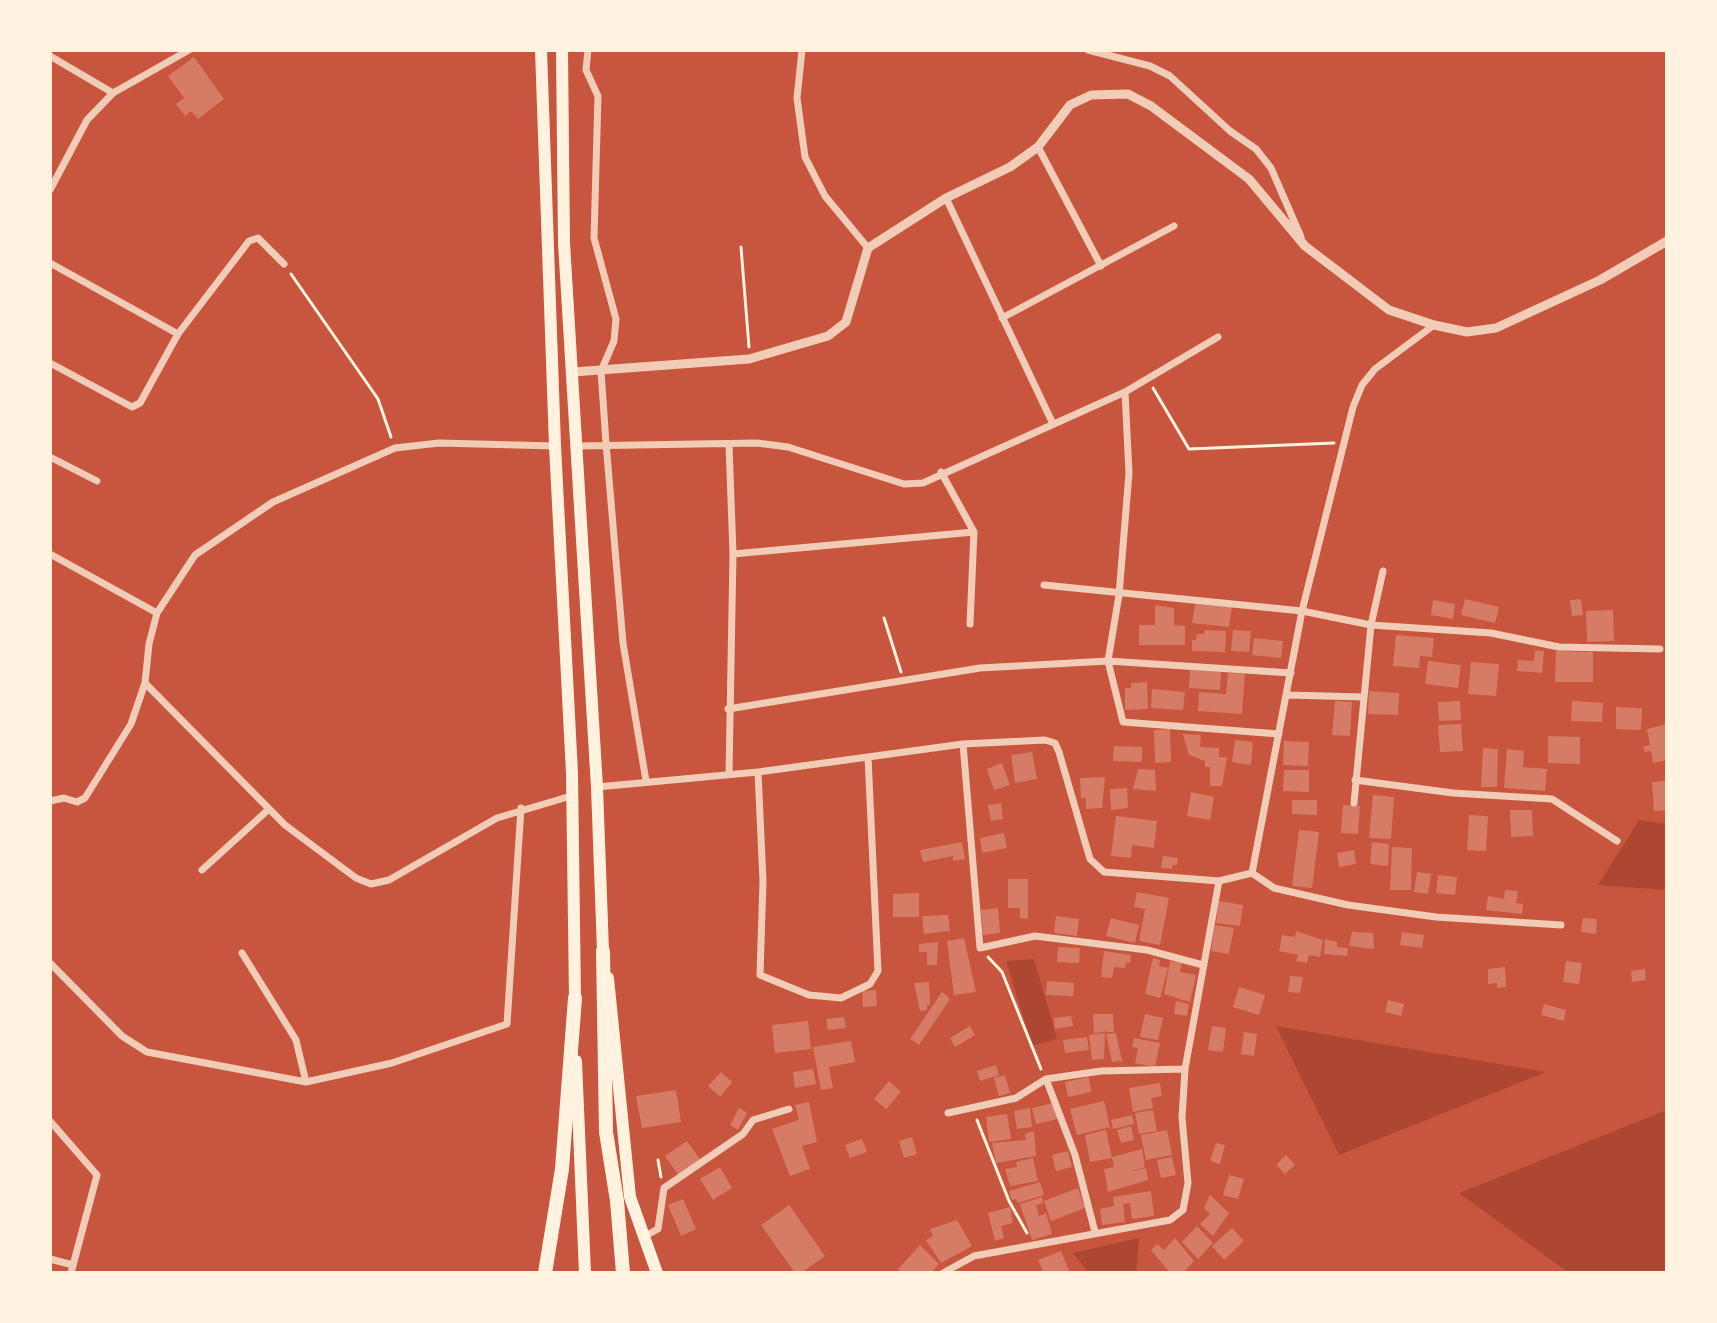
<!DOCTYPE html>
<html>
<head>
<meta charset="utf-8">
<style>
  body { margin:0 }
  #map { position:relative; width:1717px; height:1323px; overflow:hidden; background:#c8553d; font-family:"Source Sans 3",sans-serif }
  canvas { display:block }
  .frame { position:absolute; inset:0; border:52px solid #fff3e0; pointer-events:none }
</style>
</head>
<body>
<div id="map">
<canvas width="1717" height="1323"></canvas>
<div class="frame"></div>
</div>
<script>
const ctx = document.querySelector('canvas').getContext('2d');
ctx.lineJoin = 'round';
function fill(path, color) {
  ctx.fillStyle = color;
  ctx.fill(path, 'evenodd');
}
function toPath(rows) {
  const path = new Path2D();
  for (const r of rows) {
    path.moveTo(r[0], r[1]);
    for (let i = 2; i < r.length; i += 2) path.lineTo(r[i], r[i + 1]);
  }
  return path;
}
function stroke(path, color, width, dash) {
  ctx.strokeStyle = color;
  ctx.lineWidth = width;
  ctx.lineCap = dash ? 'butt' : 'round';
  ctx.setLineDash(dash || []);
  ctx.stroke(path);
}
fill(toPath([
  [1639,820,1667,824,1667,890,1598,885],
  [1034,959,1057,1039,1032,1046,1006,961],
  [1276,1026,1546,1072,1339,1155],
  [1667,1110,1666,1273,1569,1273,1459,1193],
  [1139,1238,1136,1273,1089,1273,1073,1253]
]), '#ae4732');
fill(toPath([
  [194,57,224,99,198,119,191,111,185,116,176,104,184,98,168,76],
  [1465,599,1499,607,1495,623,1461,615],
  [1581,599,1583,615,1572,616,1570,600],
  [1433,600,1455,604,1453,619,1431,615],
  [1195,604,1232,607,1229,627,1192,623],
  [1155,605,1174,608,1174,625,1185,626,1185,645,1139,645,1139,625,1155,625],
  [1613,610,1614,641,1587,642,1586,611],
  [1205,630,1226,631,1225,652,1192,651,1192,640,1196,640,1197,634,1204,634],
  [1233,630,1251,631,1249,652,1231,651],
  [1396,635,1434,638,1432,657,1420,656,1419,668,1393,666],
  [1254,638,1283,641,1281,658,1252,655],
  [1535,650,1544,651,1542,673,1517,671,1518,660,1534,661],
  [1556,651,1593,652,1593,682,1555,682],
  [1428,661,1461,665,1458,688,1425,684],
  [1471,662,1499,664,1496,696,1468,694],
  [1190,670,1221,672,1220,690,1189,688],
  [1228,673,1245,674,1242,714,1198,711,1199,692,1226,694],
  [1147,682,1148,709,1125,710,1125,688,1131,688,1131,683],
  [1152,689,1185,692,1183,710,1151,708],
  [1369,691,1399,693,1398,715,1368,714],
  [1335,701,1352,702,1350,736,1332,735],
  [1460,701,1461,720,1439,721,1438,702],
  [1572,701,1603,703,1602,722,1571,721],
  [1616,707,1642,708,1641,730,1616,729],
  [1461,724,1463,751,1440,752,1438,725],
  [1667,724,1667,760,1653,763,1651,751,1645,752,1643,747,1650,745,1647,729],
  [1170,729,1171,762,1155,763,1154,730],
  [1183,734,1201,735,1200,747,1219,748,1219,757,1227,757,1222,786,1210,786,1210,767,1205,767,1205,761,1189,755],
  [1548,736,1580,737,1580,764,1548,763],
  [1235,740,1253,742,1251,765,1232,762],
  [1284,741,1309,742,1308,766,1283,765],
  [1114,746,1142,747,1142,762,1113,761],
  [1483,748,1498,749,1497,787,1481,787],
  [1507,749,1524,751,1523,767,1547,769,1545,791,1504,788],
  [1032,752,1037,779,1015,783,1011,755],
  [1002,763,1010,785,994,790,987,769],
  [1138,769,1155,770,1156,791,1133,789],
  [1284,770,1309,770,1309,792,1283,791],
  [1105,777,1102,808,1086,809,1086,798,1081,798,1080,778],
  [1667,781,1667,810,1654,811,1652,782],
  [1127,788,1128,808,1111,810,1110,789],
  [1191,792,1214,797,1210,820,1187,816],
  [1373,795,1394,797,1391,839,1369,838],
  [1292,800,1317,800,1317,815,1292,814],
  [1001,803,1003,819,991,821,988,805],
  [1343,805,1360,806,1358,834,1341,833],
  [1510,810,1532,810,1533,836,1511,837],
  [1469,815,1488,816,1486,851,1467,850],
  [1116,816,1157,821,1154,848,1132,845,1131,858,1111,856],
  [1299,830,1319,832,1312,888,1292,886],
  [1004,833,1007,848,982,853,980,838],
  [962,842,965,859,953,861,953,856,923,862,920,850],
  [1372,842,1389,844,1388,866,1370,864],
  [1392,847,1412,848,1411,890,1390,890],
  [1354,850,1356,864,1339,867,1337,853],
  [1163,856,1178,858,1177,865,1173,865,1172,869,1161,868],
  [1417,872,1431,874,1428,894,1414,892],
  [1438,875,1457,877,1455,895,1436,893],
  [1008,879,1028,879,1028,919,1020,918,1020,908,1008,908],
  [1505,890,1518,891,1516,903,1523,904,1522,914,1486,910,1488,896,1504,899],
  [1137,892,1169,898,1160,945,1139,941,1145,909,1134,907],
  [919,893,919,917,893,917,893,894],
  [1219,901,1243,905,1240,926,1216,923],
  [998,908,1000,933,983,935,981,910],
  [948,915,950,931,924,934,922,916],
  [1056,916,1079,919,1077,936,1054,933],
  [1111,918,1139,925,1135,943,1106,936],
  [1583,918,1597,919,1596,934,1581,932],
  [1215,925,1234,928,1229,954,1211,951],
  [1296,931,1323,940,1320,957,1309,955,1307,963,1296,961,1298,955,1279,951,1282,935,1295,937],
  [1352,932,1373,933,1374,949,1349,946],
  [1402,932,1424,935,1422,948,1400,945],
  [964,938,976,992,954,995,947,941],
  [1325,939,1337,942,1337,947,1348,948,1347,956,1324,954],
  [938,942,937,965,927,965,927,952,919,952,919,944],
  [1058,947,1080,948,1079,963,1057,962],
  [1104,951,1131,955,1130,963,1126,962,1125,968,1114,967,1112,978,1101,977],
  [1153,958,1160,960,1159,966,1168,968,1160,998,1145,994],
  [1170,961,1182,963,1180,972,1196,975,1190,1002,1164,994],
  [1566,961,1582,963,1579,984,1563,982],
  [1505,967,1506,987,1497,988,1497,983,1488,984,1488,969],
  [1645,969,1646,980,1632,982,1631,971],
  [1290,976,1303,977,1300,993,1288,992],
  [1047,981,1074,983,1073,996,1046,995],
  [929,982,930,1005,927,1005,927,1010,920,1011,914,983],
  [1239,987,1265,995,1259,1015,1233,1007],
  [876,990,877,1006,863,1007,862,991],
  [942,992,950,999,919,1045,910,1039],
  [1388,1000,1404,1004,1401,1016,1385,1012],
  [1176,1001,1189,1004,1187,1016,1174,1014],
  [1544,1004,1566,1010,1564,1021,1541,1015],
  [1093,1014,1113,1014,1114,1032,1106,1032,1105,1027,1105,1032,1094,1033],
  [1145,1014,1163,1018,1158,1040,1140,1037],
  [1071,1016,1073,1026,1055,1029,1054,1018],
  [844,1017,846,1028,828,1030,826,1019],
  [808,1021,811,1049,775,1053,772,1025],
  [970,1026,975,1035,955,1047,950,1038],
  [1212,1026,1226,1028,1223,1052,1208,1050],
  [1244,1032,1257,1034,1254,1056,1241,1054],
  [1105,1033,1104,1059,1092,1060,1089,1035],
  [1116,1033,1122,1061,1112,1062,1106,1034],
  [1087,1037,1089,1050,1065,1053,1063,1040],
  [1134,1038,1160,1043,1155,1067,1135,1063,1138,1048,1132,1047],
  [851,1041,855,1062,829,1067,833,1088,821,1090,813,1047],
  [996,1065,999,1075,980,1081,977,1071],
  [813,1069,816,1084,795,1088,793,1072],
  [721,1072,732,1082,720,1097,708,1086],
  [1005,1075,1010,1093,999,1096,994,1078],
  [1089,1077,1091,1092,1068,1097,1065,1082],
  [889,1081,901,1092,886,1109,874,1099],
  [1160,1083,1162,1096,1151,1098,1153,1108,1133,1112,1129,1088],
  [676,1090,681,1122,642,1128,636,1096],
  [1104,1101,1110,1127,1077,1135,1070,1109],
  [809,1102,817,1142,802,1146,810,1169,790,1176,772,1129,799,1120,795,1105],
  [1053,1103,1058,1119,1036,1124,1032,1108],
  [739,1108,747,1113,738,1130,730,1125],
  [1030,1108,1032,1127,1017,1129,1014,1111],
  [1153,1110,1157,1131,1139,1134,1135,1113],
  [1007,1114,1011,1139,989,1142,986,1117],
  [1132,1115,1134,1124,1113,1129,1111,1120],
  [1131,1126,1134,1140,1121,1143,1117,1130],
  [1106,1130,1112,1158,1090,1162,1085,1135],
  [1167,1130,1172,1155,1146,1160,1141,1135],
  [1034,1131,1036,1156,996,1163,992,1143,1026,1140,1025,1134],
  [912,1137,917,1154,904,1158,899,1141],
  [862,1139,867,1152,850,1158,845,1145],
  [687,1141,701,1161,679,1176,665,1156],
  [1216,1143,1225,1145,1220,1164,1210,1161],
  [1142,1149,1145,1167,1127,1172,1146,1168,1148,1180,1108,1192,1104,1169,1114,1167,1112,1157],
  [1068,1151,1072,1167,1056,1171,1052,1155],
  [1286,1155,1295,1165,1285,1174,1276,1165],
  [1172,1157,1176,1175,1161,1178,1157,1160],
  [1033,1158,1038,1181,1010,1186,1005,1169,1017,1167,1016,1162],
  [720,1167,732,1188,713,1200,700,1179],
  [1229,1175,1244,1179,1238,1199,1223,1195],
  [1040,1182,1044,1195,1018,1203,1016,1199,1012,1200,1009,1191],
  [1078,1188,1085,1208,1051,1221,1044,1201],
  [1151,1191,1154,1216,1132,1219,1130,1203,1123,1204,1125,1222,1102,1225,1100,1209,1114,1206,1113,1197],
  [1210,1195,1229,1213,1213,1236,1200,1224,1210,1214,1204,1208],
  [1042,1197,1043,1203,1036,1205,1039,1216,1046,1213,1052,1234,1032,1240,1020,1204],
  [683,1199,696,1229,681,1236,668,1205],
  [789,1205,825,1256,801,1273,795,1273,761,1225],
  [1010,1207,1013,1223,1001,1226,1004,1238,995,1241,988,1213],
  [957,1220,972,1246,941,1263,926,1240,933,1236,930,1229],
  [1197,1226,1213,1243,1198,1259,1182,1242],
  [1232,1228,1244,1241,1224,1260,1212,1246],
  [1175,1238,1194,1261,1183,1273,1170,1273,1151,1250,1157,1244,1164,1250],
  [920,1245,939,1264,931,1273,902,1273,898,1269],
  [1061,1251,1070,1273,1044,1273,1038,1260]
]), '#d67c66');
stroke(toPath([
  [741,247,749,347],
  [291,274,378,399,391,437],
  [1153,388,1189,449,1334,443],
  [884,618,901,672],
  [988,957,1002,972,1041,1069],
  [977,1120,1009,1201,1027,1233],
  [658,1160,661,1177]
]), '#fff3e0', 3);
stroke(toPath([
  [588,50,586,70,598,96,594,238,616,319,614,341,601,371,606,443,623,643,646,781],
  [802,50,797,98,805,157,825,196,868,248],
  [1088,50,1150,66,1170,76,1230,131,1256,149,1271,168,1301,237],
  [50,56,113,93],
  [1038,147,1101,266],
  [50,190,87,120,113,93,189,50],
  [946,198,1053,424],
  [50,263,178,334],
  [1002,318,1174,226],
  [1434,325,1375,369,1362,385,1353,407,1302,611,1252,873,1274,888,1348,905,1436,917,1561,925],
  [50,363,132,407,140,403,178,334,249,241,258,238,284,264],
  [1125,392,1129,473,1119,595,1108,661,1123,722,1279,734],
  [729,445,733,554,729,774],
  [577,446,757,443,788,447,904,484,923,483,1125,392,1218,337],
  [50,457,97,481],
  [941,472,974,532,970,624],
  [50,554,157,613],
  [733,554,974,532],
  [1044,585,1302,611,1371,625,1491,633,1559,647,1660,649],
  [145,683,285,825,356,878,371,884,389,880,497,818,571,796],
  [1286,695,1364,697],
  [728,709,980,668,1108,661,1291,673],
  [963,744,980,948,1035,936,1147,950,1203,965],
  [758,772,763,881,760,975,809,995,841,998,870,984,878,971,868,757],
  [1355,780,1453,793,1552,799,1617,841],
  [597,787,758,772,963,744,1045,740,1055,743,1059,752,1090,859,1104,872,1219,881,1252,873],
  [50,801,64,798,77,802,85,798,131,724,145,683,149,644,157,613,195,555,273,502,395,448,439,443,555,446],
  [1354,803,1371,625,1383,571],
  [202,870,269,809],
  [242,953,296,1040,306,1082],
  [50,963,122,1036,147,1052,306,1082,392,1063,507,1024,521,808],
  [1046,1079,1075,1155,1095,1232],
  [948,1113,1016,1098,1046,1079,1101,1071,1185,1069],
  [50,1121,97,1175,71,1273],
  [643,1237,658,1229,664,1188,743,1134,753,1120,789,1109],
  [50,1259,73,1265],
  [943,1273,974,1256,1170,1220,1183,1210,1188,1183,1182,1118,1185,1069,1219,881]
]), '#f1ccb7', 7);
stroke(toPath([
  [573,372,749,359,828,336,846,322,868,248,946,198,1010,167,1038,147,1070,105,1091,95,1128,94,1151,106,1249,179,1305,246,1389,310,1434,325,1467,332,1496,328,1600,280,1667,241]
]), '#f1ccb7', 9);
stroke(toPath([
  [608,978,630,1197,657,1273],
  [576,1061,585,1273]
]), '#fff3e0', 12);
stroke(toPath([
  [541,50,555,446,572,773,575,998],
  [562,50,564,243,597,787,603,951]
]), '#fff3e0', 12);
stroke(toPath([
  [603,951,606,1132,617,1201,623,1273],
  [545,1273,562,1169,575,998]
]), '#fff3e0', 14);
</script>
</body>
</html>
